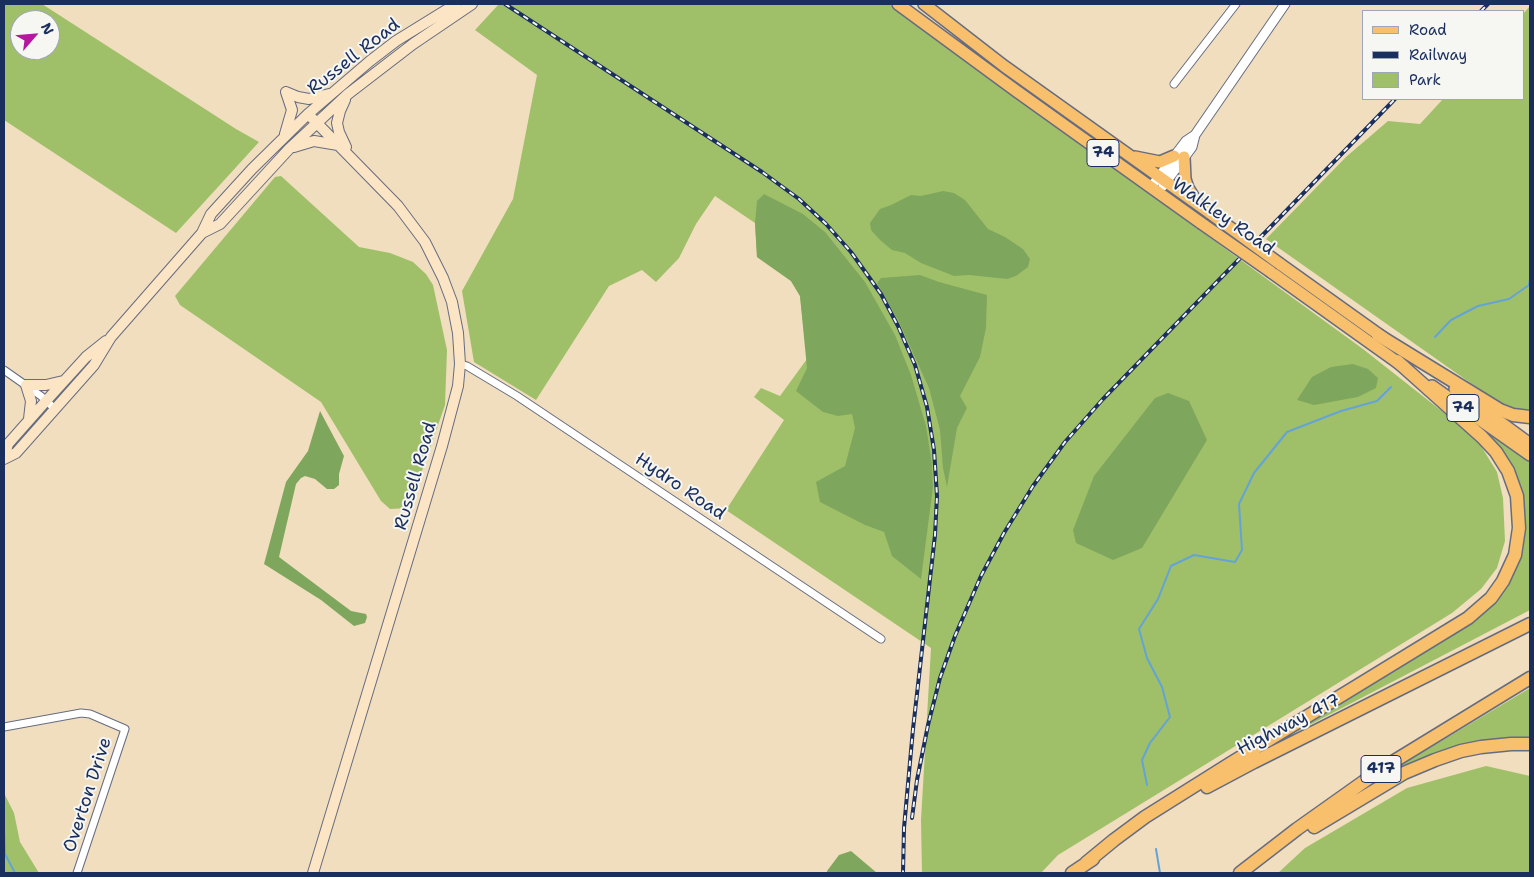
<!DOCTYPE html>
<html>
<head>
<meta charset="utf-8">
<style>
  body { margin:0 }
  #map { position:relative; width:1534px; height:877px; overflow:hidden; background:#f0debf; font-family:"Shantell Sans",sans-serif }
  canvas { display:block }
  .frame { position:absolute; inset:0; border:5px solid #1b2f5e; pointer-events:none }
  .legend { position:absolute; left:1362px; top:10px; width:162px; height:90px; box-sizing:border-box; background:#f6f6f2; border:1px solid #9ea6b7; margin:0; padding:6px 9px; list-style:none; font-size:15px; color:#1b2f5e }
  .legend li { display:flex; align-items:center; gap:10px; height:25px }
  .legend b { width:25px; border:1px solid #9ea6b7 }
  .north { position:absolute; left:10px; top:10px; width:50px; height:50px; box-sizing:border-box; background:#f6f6f2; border:1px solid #9ea6b7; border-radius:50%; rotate:63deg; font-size:14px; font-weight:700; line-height:20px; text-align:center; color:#1b2f5e }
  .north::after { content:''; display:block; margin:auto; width:18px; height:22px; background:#b5179e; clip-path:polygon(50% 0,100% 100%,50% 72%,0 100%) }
</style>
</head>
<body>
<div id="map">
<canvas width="1534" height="877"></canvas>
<div class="frame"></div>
<ul class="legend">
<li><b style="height:6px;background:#f8bf6c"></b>Road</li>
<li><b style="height:6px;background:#1b2f5e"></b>Railway</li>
<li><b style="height:14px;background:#9fc069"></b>Park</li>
</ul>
<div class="north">N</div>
</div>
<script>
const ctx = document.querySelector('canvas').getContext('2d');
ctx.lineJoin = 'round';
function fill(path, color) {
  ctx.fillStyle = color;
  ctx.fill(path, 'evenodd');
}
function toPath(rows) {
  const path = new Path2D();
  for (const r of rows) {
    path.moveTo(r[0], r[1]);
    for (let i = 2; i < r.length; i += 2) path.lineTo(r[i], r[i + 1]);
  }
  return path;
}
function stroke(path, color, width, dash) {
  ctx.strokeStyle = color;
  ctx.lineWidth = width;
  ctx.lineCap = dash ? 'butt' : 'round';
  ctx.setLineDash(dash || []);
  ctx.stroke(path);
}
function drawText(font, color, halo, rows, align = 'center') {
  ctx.font = font + ' "Shantell Sans",sans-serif';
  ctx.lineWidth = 4;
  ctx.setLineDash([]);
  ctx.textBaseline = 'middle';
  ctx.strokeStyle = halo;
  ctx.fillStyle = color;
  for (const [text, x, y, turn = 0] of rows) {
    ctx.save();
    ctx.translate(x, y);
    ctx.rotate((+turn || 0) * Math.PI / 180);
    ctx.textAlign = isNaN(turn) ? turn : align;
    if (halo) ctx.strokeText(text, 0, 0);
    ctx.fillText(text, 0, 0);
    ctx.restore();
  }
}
fill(toPath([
  [4,4,42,4,236,129,259,142,176,233,4,120],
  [20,20,50,20,50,50,20,50],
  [499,4,889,4,1363,349,1462,427,1481,446,1497,472,1503,498,1505,541,1497,568,1481,589,1452,613,1058,855,1041,873,922,873,921,820,931,648,726,510,784,420,754,397,761,388,780,396,807,359,800,296,791,281,757,257,755,223,715,196,696,224,679,258,656,282,642,270,609,286,536,400,474,362,462,291,513,199,537,75,475,30],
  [1530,6,1530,409,1524,411,1510,408,1479,389,1266,239,1346,157,1388,121,1420,124,1443,99,1523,99,1523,14],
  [281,176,359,247,390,253,413,262,426,274,433,285,447,350,445,405,409,508,390,509,381,501,321,402,180,305,175,296,275,177],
  [1482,427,1530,461,1530,610,1275,743,1433,644,1509,580,1522,505,1480,431],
  [1530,688,1530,740,1401,772,1398,767],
  [1486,766,1530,776,1530,873,1278,873,1305,848,1407,788],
  [4,793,14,813,20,842,39,873,4,873]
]), '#9fc069');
fill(toPath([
  [943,191,954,193,965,200,988,229,1005,237,1023,249,1030,259,1028,267,1016,276,1007,279,969,275,954,276,921,263,905,253,892,250,880,240,871,230,870,223,880,209,891,205,911,195,921,196],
  [764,194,803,214,825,232,865,282,895,335,911,375,926,426,932,464,933,487,921,579,892,556,884,532,865,525,820,502,816,482,845,466,855,428,852,414,838,416,823,412,796,391,807,368,800,296,791,281,757,257,755,223,757,201],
  [920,275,939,282,987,295,986,328,980,357,960,396,967,408,957,428,947,487,943,468,940,430,929,388,899,322,877,283,881,278],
  [1353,364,1368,369,1378,378,1376,388,1358,397,1314,405,1297,400,1312,377,1331,367],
  [1168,393,1189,401,1207,440,1142,548,1113,560,1076,543,1073,530,1094,476,1155,398],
  [320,411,344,456,339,474,339,485,334,489,327,489,315,479,305,476,301,478,296,484,279,557,351,611,366,614,367,617,365,623,354,626,321,600,264,564,286,482,308,451],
  [851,851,877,873,827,873,827,871,839,855]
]), '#7fa65d');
stroke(toPath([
  [1435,337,1451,320,1478,306,1509,299,1529,285,1530,279],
  [1147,785,1142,760,1150,743,1170,717,1162,687,1147,658,1139,629,1158,599,1171,566,1194,555,1235,562,1242,550,1239,504,1254,473,1287,432,1341,411,1377,401,1391,387],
  [4,827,5,854,15,873],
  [1156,849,1160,873]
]), '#64a3d7', 2);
const minor = toPath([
  [1174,84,1236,4],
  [460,364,467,366,517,396,881,639],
  [4,370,41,396,55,409],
  [4,727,81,713,90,714,125,729,77,873]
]);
const tertiary = toPath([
  [1163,186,1192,147,1195,135,1285,4],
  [1151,187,1186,141,1195,135]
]);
const secondary = toPath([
  [286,92,298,97,309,99,329,94],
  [345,100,340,111,337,123,339,132,346,147],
  [308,114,398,206,425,242,443,278,452,302,458,333,460,364,458,386,442,446,313,873],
  [285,134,292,110,286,92],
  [294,147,314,141,338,145],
  [202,233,220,224,289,149,348,94,413,44,472,4],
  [29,419,31,401,26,385,46,385,63,381],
  [4,457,8,444,46,401,86,357,106,341],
  [4,459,16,453,94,365,111,337,202,233,211,214,252,169,308,114,370,61,396,41,456,4]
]);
const primary = toPath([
  [898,4,1015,90,1201,223],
  [924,4,1004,66,1210,213],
  [1135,157,1160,162,1174,156],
  [1184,157,1185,179,1188,188,1196,201],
  [1280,264,1385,339],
  [1271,272,1404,367],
  [1432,386,1530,455],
  [1455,389,1530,444]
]);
const motorway = toPath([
  [1378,335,1500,410,1513,415,1530,417],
  [1207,787,1254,762,1530,624],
  [1314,827,1404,773,1435,760,1461,751,1481,747,1511,744,1530,744],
  [1086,863,1114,840,1145,817,1231,763,1468,618,1491,598,1503,581,1515,555,1519,528,1517,496,1508,471,1496,452,1482,437,1397,361],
  [1072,873,1093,859],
  [1240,873,1297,829,1383,768,1530,678]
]);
stroke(minor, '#666c80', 9);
stroke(tertiary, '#666c80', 11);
stroke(secondary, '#666c80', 12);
stroke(primary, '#666c80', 14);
stroke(motorway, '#666c80', 15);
stroke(minor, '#fff', 7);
stroke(tertiary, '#fff', 9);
stroke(secondary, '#fce5c4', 10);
stroke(primary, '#f8bf6c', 11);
stroke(motorway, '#f8bf6c', 12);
const rail = toPath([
  [505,4,762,172,799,199,826,224,851,252,881,294,898,326,915,365,927,407,934,450,937,496,935,535,913,729,904,828,903,873],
  [1481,11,1488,4],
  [912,818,917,780,928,725,940,678,955,636,981,576,1004,533,1033,486,1065,442,1103,399,1395,99]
]);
stroke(rail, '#1b2f5e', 4);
stroke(rail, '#f6f6f2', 2, [5.5]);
const primaryBridge = toPath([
  [1210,213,1280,264],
  [1201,223,1271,272]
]);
stroke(primaryBridge, '#666c80', 14, []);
stroke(primaryBridge, '#f8bf6c', 11);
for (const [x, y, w] of [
  [1103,153,32],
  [1463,408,32],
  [1381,769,40]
]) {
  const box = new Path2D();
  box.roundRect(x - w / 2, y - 13.5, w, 27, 4);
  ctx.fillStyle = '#f6f6f2';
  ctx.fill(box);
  stroke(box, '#1b2f5e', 1);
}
drawText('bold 16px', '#1b2f5e', null, [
  ["74",1103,153],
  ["74",1463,408],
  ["417",1381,769]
]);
drawText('18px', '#1b2f5e', '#f6f6f2', [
  ["Russell Road",354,57,-38],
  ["Walkley Road",1223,217,35],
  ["Russell Road",416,476,-74],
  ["Hydro Road",680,487,34],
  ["Highway 417",1289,725,-27],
  ["Overton Drive",88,795,-72]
]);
</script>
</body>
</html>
